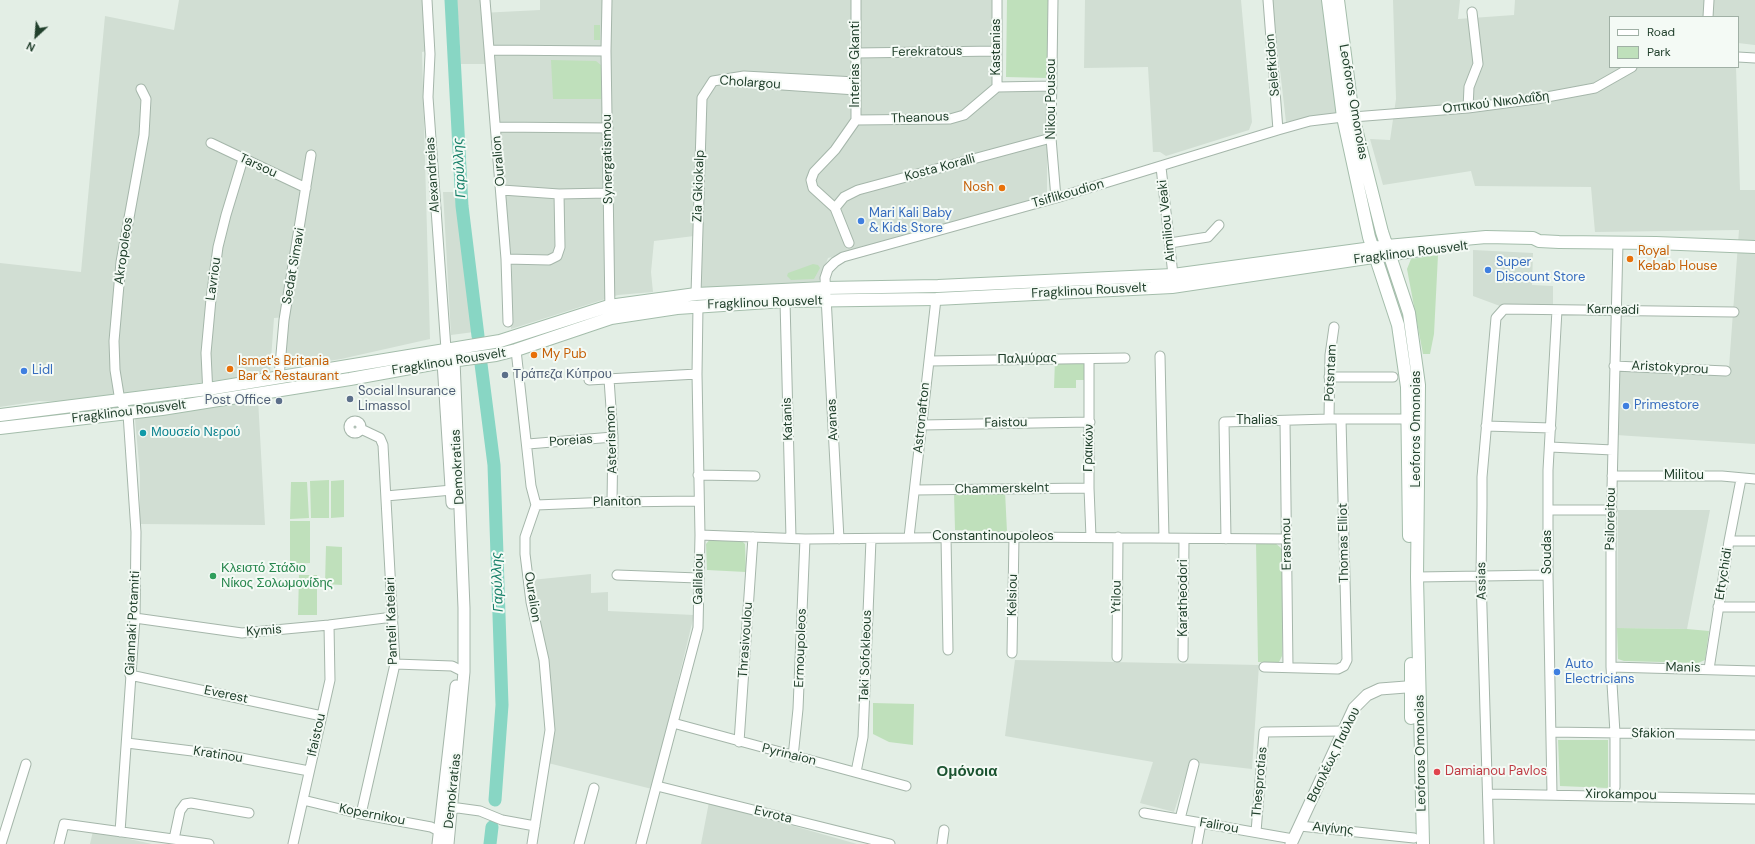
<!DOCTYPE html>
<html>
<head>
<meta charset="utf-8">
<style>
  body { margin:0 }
  #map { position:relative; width:1755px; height:844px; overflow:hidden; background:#e3eee5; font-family:"DM Sans",sans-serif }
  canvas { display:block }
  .legend { position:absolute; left:1609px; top:16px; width:130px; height:52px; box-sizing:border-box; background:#f4faf5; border:1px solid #a0b0a5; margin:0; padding:5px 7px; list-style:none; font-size:12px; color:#21402c }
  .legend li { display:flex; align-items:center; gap:8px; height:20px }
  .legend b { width:20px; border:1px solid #a0b0a5 }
  .north { position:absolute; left:16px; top:16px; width:40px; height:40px; -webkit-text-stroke:3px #f4faf5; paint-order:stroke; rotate:206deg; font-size:11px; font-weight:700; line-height:16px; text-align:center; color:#21402c }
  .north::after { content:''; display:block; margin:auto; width:14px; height:18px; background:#21402c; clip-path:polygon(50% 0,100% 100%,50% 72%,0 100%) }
</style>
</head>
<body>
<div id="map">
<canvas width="1755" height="844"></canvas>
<ul class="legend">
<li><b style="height:5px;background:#fff"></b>Road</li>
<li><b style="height:11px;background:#bfe0bb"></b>Park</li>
</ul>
<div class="north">N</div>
</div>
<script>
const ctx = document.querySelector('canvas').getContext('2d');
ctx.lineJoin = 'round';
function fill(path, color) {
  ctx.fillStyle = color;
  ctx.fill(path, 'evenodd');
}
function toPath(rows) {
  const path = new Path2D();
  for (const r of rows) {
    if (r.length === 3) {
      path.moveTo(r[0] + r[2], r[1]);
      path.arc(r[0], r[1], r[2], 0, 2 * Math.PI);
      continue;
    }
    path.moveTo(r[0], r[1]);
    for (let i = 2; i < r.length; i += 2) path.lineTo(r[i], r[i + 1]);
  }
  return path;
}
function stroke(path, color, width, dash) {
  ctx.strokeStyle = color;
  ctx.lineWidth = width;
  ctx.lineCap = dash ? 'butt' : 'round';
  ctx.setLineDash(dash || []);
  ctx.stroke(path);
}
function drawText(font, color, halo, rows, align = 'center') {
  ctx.font = font + ' "DM Sans",sans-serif';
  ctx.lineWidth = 4;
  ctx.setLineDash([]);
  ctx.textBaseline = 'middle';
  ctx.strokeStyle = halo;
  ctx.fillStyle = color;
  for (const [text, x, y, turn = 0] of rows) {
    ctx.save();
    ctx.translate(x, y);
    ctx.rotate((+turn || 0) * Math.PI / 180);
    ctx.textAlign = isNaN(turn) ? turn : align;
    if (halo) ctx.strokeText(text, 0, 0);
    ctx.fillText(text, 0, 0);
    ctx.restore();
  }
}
fill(toPath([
  [179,0,430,0,432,50,422,52,430,339,341,359,284,368,288,317,274,318,270,373,60,402,39,401,0,407,0,263,81,272,105,16,174,30],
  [457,0,480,0,481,13,540,10,540,0,1000,0,999,90,1047,90,1047,196,828,258,818,284,701,290,702,235,654,241,651,272,653,292,618,295,511,329,512,266,493,64,461,64],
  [1085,0,1241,0,1252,122,1249,130,1166,156,1160,152,1153,152,1148,67,1084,68],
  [1272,0,1325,0,1339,113,1286,122],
  [1393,0,1460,0,1458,19,1514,15,1515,0,1755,0,1755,45,1738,43,1738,17,1610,17,1610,67,1736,67,1740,190,1755,190,1755,444,1616,435,1620,363,1729,367,1739,230,1595,232,1591,187,1475,186,1471,171,1383,185,1370,139,1390,140,1396,99],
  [443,192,459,192,474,332,451,335],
  [1473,250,1533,253,1532,285,1553,286,1553,305,1500,306,1473,296],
  [258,399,265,525,140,524,140,475,135,419],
  [1618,510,1710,510,1687,629,1617,628],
  [591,574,591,593,608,592,608,611,694,615,652,789,548,763,554,728,531,580],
  [1015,660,1259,665,1252,769,1190,762,1174,812,1140,803,1153,762,1005,736],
  [709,802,857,844,701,844],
  [93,831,152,844,90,844]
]), '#d1ded3');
fill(toPath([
  [1007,0,1048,0,1047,78,1006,77],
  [594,25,600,25,600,40,594,40],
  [551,60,596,61,602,66,601,99,553,99],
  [1438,255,1434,334,1430,354,1423,354,1407,269,1411,259],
  [813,264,818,265,820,268,814,279,791,280,787,276,788,273],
  [1055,360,1081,361,1085,364,1087,380,1076,380,1076,388,1054,388],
  [329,480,329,518,311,518,310,481],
  [344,480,344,517,331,518,331,481],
  [291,482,307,482,309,518,290,519],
  [1005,491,1007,532,955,530,954,492],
  [290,521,310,521,310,563,290,564],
  [711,538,740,539,745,544,746,572,707,570,706,544],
  [1256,542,1274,542,1282,549,1282,656,1279,662,1258,662],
  [326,546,342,547,342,585,325,584],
  [299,575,317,575,317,615,298,615],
  [1617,628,1687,629,1709,631,1705,660,1698,663,1624,661,1618,659],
  [873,703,914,704,913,745,889,742,873,734],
  [1558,740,1608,740,1608,788,1560,786]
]), '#bfe0bb');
stroke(toPath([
  [451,0,462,206,478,336],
  [481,364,494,465,502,705,495,800],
  [490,844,492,827]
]), '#88d6c4', 13);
const minor = toPath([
  [427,0,430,54,428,97,446,349],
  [485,0,506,259,508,322],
  [607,0,606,51,610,312],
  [997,0,997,87,1052,86],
  [1053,0,1051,138,1056,198],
  [1268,0,1278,130],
  [1708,17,1709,0],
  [489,50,606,51],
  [857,53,997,51],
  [1738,57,1755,58],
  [713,81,744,76,856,82],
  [738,82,856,90],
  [1468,108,1469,87,1478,64,1472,12],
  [1353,117,1468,108,1536,99,1595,88,1632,67],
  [856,120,950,119,964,115,997,87],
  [496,127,608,128],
  [211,143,306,188],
  [1161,167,1173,275],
  [502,190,559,194,608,193],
  [835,208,844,197,858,190,1051,138],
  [849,243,835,208,813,188,811,180,814,172,835,150,856,120,856,0],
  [1170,243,1208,237,1219,225],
  [506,259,549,260,557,256,560,247,559,194],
  [696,294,702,98,713,81],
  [785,301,791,538],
  [516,350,531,486,536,505,525,537,525,554,531,602,544,660,550,730,532,844],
  [1160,356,1164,538],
  [1089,359,1089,488,1091,537],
  [929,361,1125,358],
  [1614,366,1726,371],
  [279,377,284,320,311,155],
  [1329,377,1393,377],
  [609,379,613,437,612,502],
  [589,380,697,374],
  [208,395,206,353,211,299,218,247,226,215,243,159],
  [1329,419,1330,355,1334,327],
  [355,427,6],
  [1285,421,1288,667],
  [922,425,1090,422],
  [1486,426,1551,428],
  [361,429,380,438,383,445,395,664,361,814],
  [528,444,613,437],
  [1550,447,1613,450],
  [698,475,755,476],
  [1612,476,1722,476,1755,479],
  [915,490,1089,488],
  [386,496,452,490,457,487],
  [536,505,612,502,698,501],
  [1548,510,1612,510],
  [700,535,805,539,1014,537,1287,539],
  [909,537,936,299],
  [946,537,948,650],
  [839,539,825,278,828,269,835,262,843,257,1056,198,1278,130,1310,121,1343,117],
  [1226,539,1224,422,1329,419,1408,419],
  [1729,541,1755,541],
  [617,575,698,578],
  [1417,577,1548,575],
  [1718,607,1755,607],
  [135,618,242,633,329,625,393,617],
  [1012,653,1014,537],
  [1117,657,1118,537],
  [1183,657,1184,539],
  [395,664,452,666,464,672],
  [1264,667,1338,669,1344,666,1347,660,1341,419],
  [1611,667,1755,671],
  [1709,669,1729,541,1741,479],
  [130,675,322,716],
  [673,723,906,786],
  [1551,732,1755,735],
  [739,742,753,537],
  [127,743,225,755,309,771],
  [793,757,798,709,805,539],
  [856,772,863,737,871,539],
  [657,786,890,844],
  [1488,794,1755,799],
  [1552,794,1548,575,1548,470,1557,310],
  [1613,795,1615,787,1615,733,1611,667,1611,530,1618,242],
  [303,800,361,814,431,827,439,831],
  [452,809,458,808,480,811,502,820,535,826],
  [1144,813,1293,839],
  [1180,819,1194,764],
  [1300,826,1414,838],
  [120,832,135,618,136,532,128,414,120,401,115,370,114,341,121,262,144,135,146,99,141,89],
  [1256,832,1264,732,1343,731],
  [174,839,180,811,185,804,191,803,249,813],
  [1,844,26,764],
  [59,844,64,824,209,844],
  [293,844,330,680,329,625],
  [579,844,594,788],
  [641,844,698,628,700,535,697,374,698,306],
  [942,844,944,830],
  [1197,844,1201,823],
  [1489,844,1481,576,1482,505,1482,477,1496,318,1504,309,1734,312]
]);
const tertiary = toPath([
  [445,354,443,362,452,503],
  [438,844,456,686],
  [448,844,464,672,464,608,454,360,449,353],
  [1291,844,1354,708,1367,695,1380,689,1419,686]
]);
const secondary = toPath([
  [1328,0,1343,117,1369,237,1398,325,1407,387,1409,536],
  [1338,0,1353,117,1382,232,1409,313,1419,385,1417,577,1423,844],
  [0,415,208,389,500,341,609,306,696,294,825,288,938,286,1173,275,1387,246,1486,237,1533,238,1539,241,1559,242,1656,243,1755,247],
  [0,428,162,409,350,379,443,362,496,355,516,350,611,318,677,308,785,301,936,299,1172,287,1427,249],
  [1411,664,1411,718]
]);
stroke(minor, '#a5b6aa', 11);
stroke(tertiary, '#a5b6aa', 13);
stroke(secondary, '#a4bdab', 14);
stroke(minor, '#fff', 9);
stroke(tertiary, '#fff', 11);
stroke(secondary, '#fff', 12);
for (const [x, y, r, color] of [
  [1002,188,4,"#e8710a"],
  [861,221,4,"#3f7fe0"],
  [1630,259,4,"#e8710a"],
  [1488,270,4,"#3f7fe0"],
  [534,355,4,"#e8710a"],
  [230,369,4,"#e8710a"],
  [24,371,4,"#3f7fe0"],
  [505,375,4,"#5c6f8a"],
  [350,399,4,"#5c6f8a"],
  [279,401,4,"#5c6f8a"],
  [1626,406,4,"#3f7fe0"],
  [143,433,4,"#0f9aa8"],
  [213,576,4,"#2e9e5b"],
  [1557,672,4,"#3f7fe0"],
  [1437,772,4,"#e0444e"]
]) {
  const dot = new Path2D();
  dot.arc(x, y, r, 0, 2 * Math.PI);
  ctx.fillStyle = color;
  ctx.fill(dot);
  stroke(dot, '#f4faf5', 1.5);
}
drawText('13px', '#21402c', '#f4faf5', [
  ["Kastanias",997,47,-90],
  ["Ferekratous",927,52,-1],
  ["Interias Gkanti",856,64,-90],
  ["Selefkidon",1273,65,-95],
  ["Cholargou",750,83,4],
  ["Nikou Pousou",1052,99,-90],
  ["Leoforos Omonoias",1353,102,80],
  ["Οπτικού Νικολαΐδη",1496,103,-7],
  ["Theanous",920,118,-2],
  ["Synergatismou",608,159,-91],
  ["Ouralion",499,161,-95],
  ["Tarsou",258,166,25],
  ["Kosta Koralli",940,168,-15],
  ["Alexandreias",433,175,-94],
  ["Zia Gkiokalp",699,186,-88],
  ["Tsiflikoudion",1068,194,-16],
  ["Aimiliou Veaki",1167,221,-96],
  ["Akropoleos",124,251,-82],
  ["Fragklinou Rousvelt",1411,253,-7],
  ["Sedat Simavi",294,266,-80],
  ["Lavriou",214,279,-82],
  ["Fragklinou Rousvelt",1089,291,-3],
  ["Fragklinou Rousvelt",765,303,-2],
  ["Karneadi",1613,310,1],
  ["Παλμύρας",1027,359,-1],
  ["Fragklinou Rousvelt",449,362,-9],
  ["Aristokyprou",1670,368,3],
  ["Potsntam",1331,373,-87],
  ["Fragklinou Rousvelt",129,412,-7],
  ["Astronafton",922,418,-84],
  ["Katanis",788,419,-92],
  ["Avanas",833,420,-93],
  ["Thalias",1257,421],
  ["Faistou",1006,423,-1],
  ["Leoforos Omonoias",1417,429,-90],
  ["Asterismon",612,440,-92],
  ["Poreias",571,441,-4],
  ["Γραικών",1089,448,-89],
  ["Demokratias",458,467,-93],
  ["Militou",1684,476],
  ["Chammerskelnt",1002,489,-1],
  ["Planiton",617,502,-1],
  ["Psiloreitou",1611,519,-89],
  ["Constantinoupoleos",993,537],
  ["Thomas Elliot",1344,543,-91],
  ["Erasmou",1287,544,-91],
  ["Soudas",1548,552,-90],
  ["Eftychidi",1724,574,-81],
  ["Galilaiou",699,579,-89],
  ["Assias",1482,581,-91],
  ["Kelsiou",1013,595,-89],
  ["Ouralion",532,597,81],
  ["Ytilou",1117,597,-89],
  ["Karatheodori",1184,598,-90],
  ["Panteli Katelari",392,621,-92],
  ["Giannaki Potamiti",133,623,-87],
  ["Kymis",264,631,-4],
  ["Thrasivoulou",746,640,-86],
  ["Ermoupoleos",801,648,-88],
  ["Taki Sofokleous",866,656,-88],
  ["Manis",1683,668,1],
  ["Everest",226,695,12],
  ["Sfakion",1653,734,1],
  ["Ifaistou",317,735,-77],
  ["Leoforos Omonoias",1421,753,-91],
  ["Kratinou",218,755,9],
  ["Pyrinaion",789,755,14],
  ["Βασιλέως Παύλου",1334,755,-64],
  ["Thesprotias",1260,782,-85],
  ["Demokratias",453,791,-84],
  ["Xirokampou",1621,795,1],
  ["Kopernikou",372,815,11],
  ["Evrota",773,815,14],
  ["Falirou",1219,826,10],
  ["Αιγίνης",1333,829,6]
]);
drawText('13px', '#c56008', '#f4faf5', [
  ["Nosh",994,188,"right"],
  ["Royal",1638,252],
  ["Kebab House",1638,267],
  ["My Pub",542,355],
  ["Ismet's Britania",238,362],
  ["Bar & Restaurant",238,377]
], 'left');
drawText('13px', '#366cbe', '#f4faf5', [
  ["Mari Kali Baby",869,214],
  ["& Kids Store",869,229],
  ["Super",1496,263],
  ["Discount Store",1496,278],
  ["Lidl",32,371],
  ["Primestore",1634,406],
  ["Auto",1565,665],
  ["Electricians",1565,680]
], 'left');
drawText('13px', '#4e5e75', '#f4faf5', [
  ["Τράπεζα Κύπρου",513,375],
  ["Social Insurance",358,392],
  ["Limassol",358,407],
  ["Post Office",271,401,"right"]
], 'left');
drawText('13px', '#0d838f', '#f4faf5', [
  ["Μουσείο Νερού",151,433]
], 'left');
drawText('13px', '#27864d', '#f4faf5', [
  ["Κλειστό Στάδιο",221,569],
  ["Νίκος Σολωμονίδης",221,584]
], 'left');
drawText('13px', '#be3a42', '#f4faf5', [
  ["Damianou Pavlos",1445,772]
], 'left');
drawText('italic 14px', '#188069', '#f4faf5', [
  ["Γαρύλλης",460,168,-93],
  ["Γαρύλλης",498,582,-92]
]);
drawText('bold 15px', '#1c5431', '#f4faf5', [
  ["Ομόνοια",967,772]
]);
</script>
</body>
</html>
